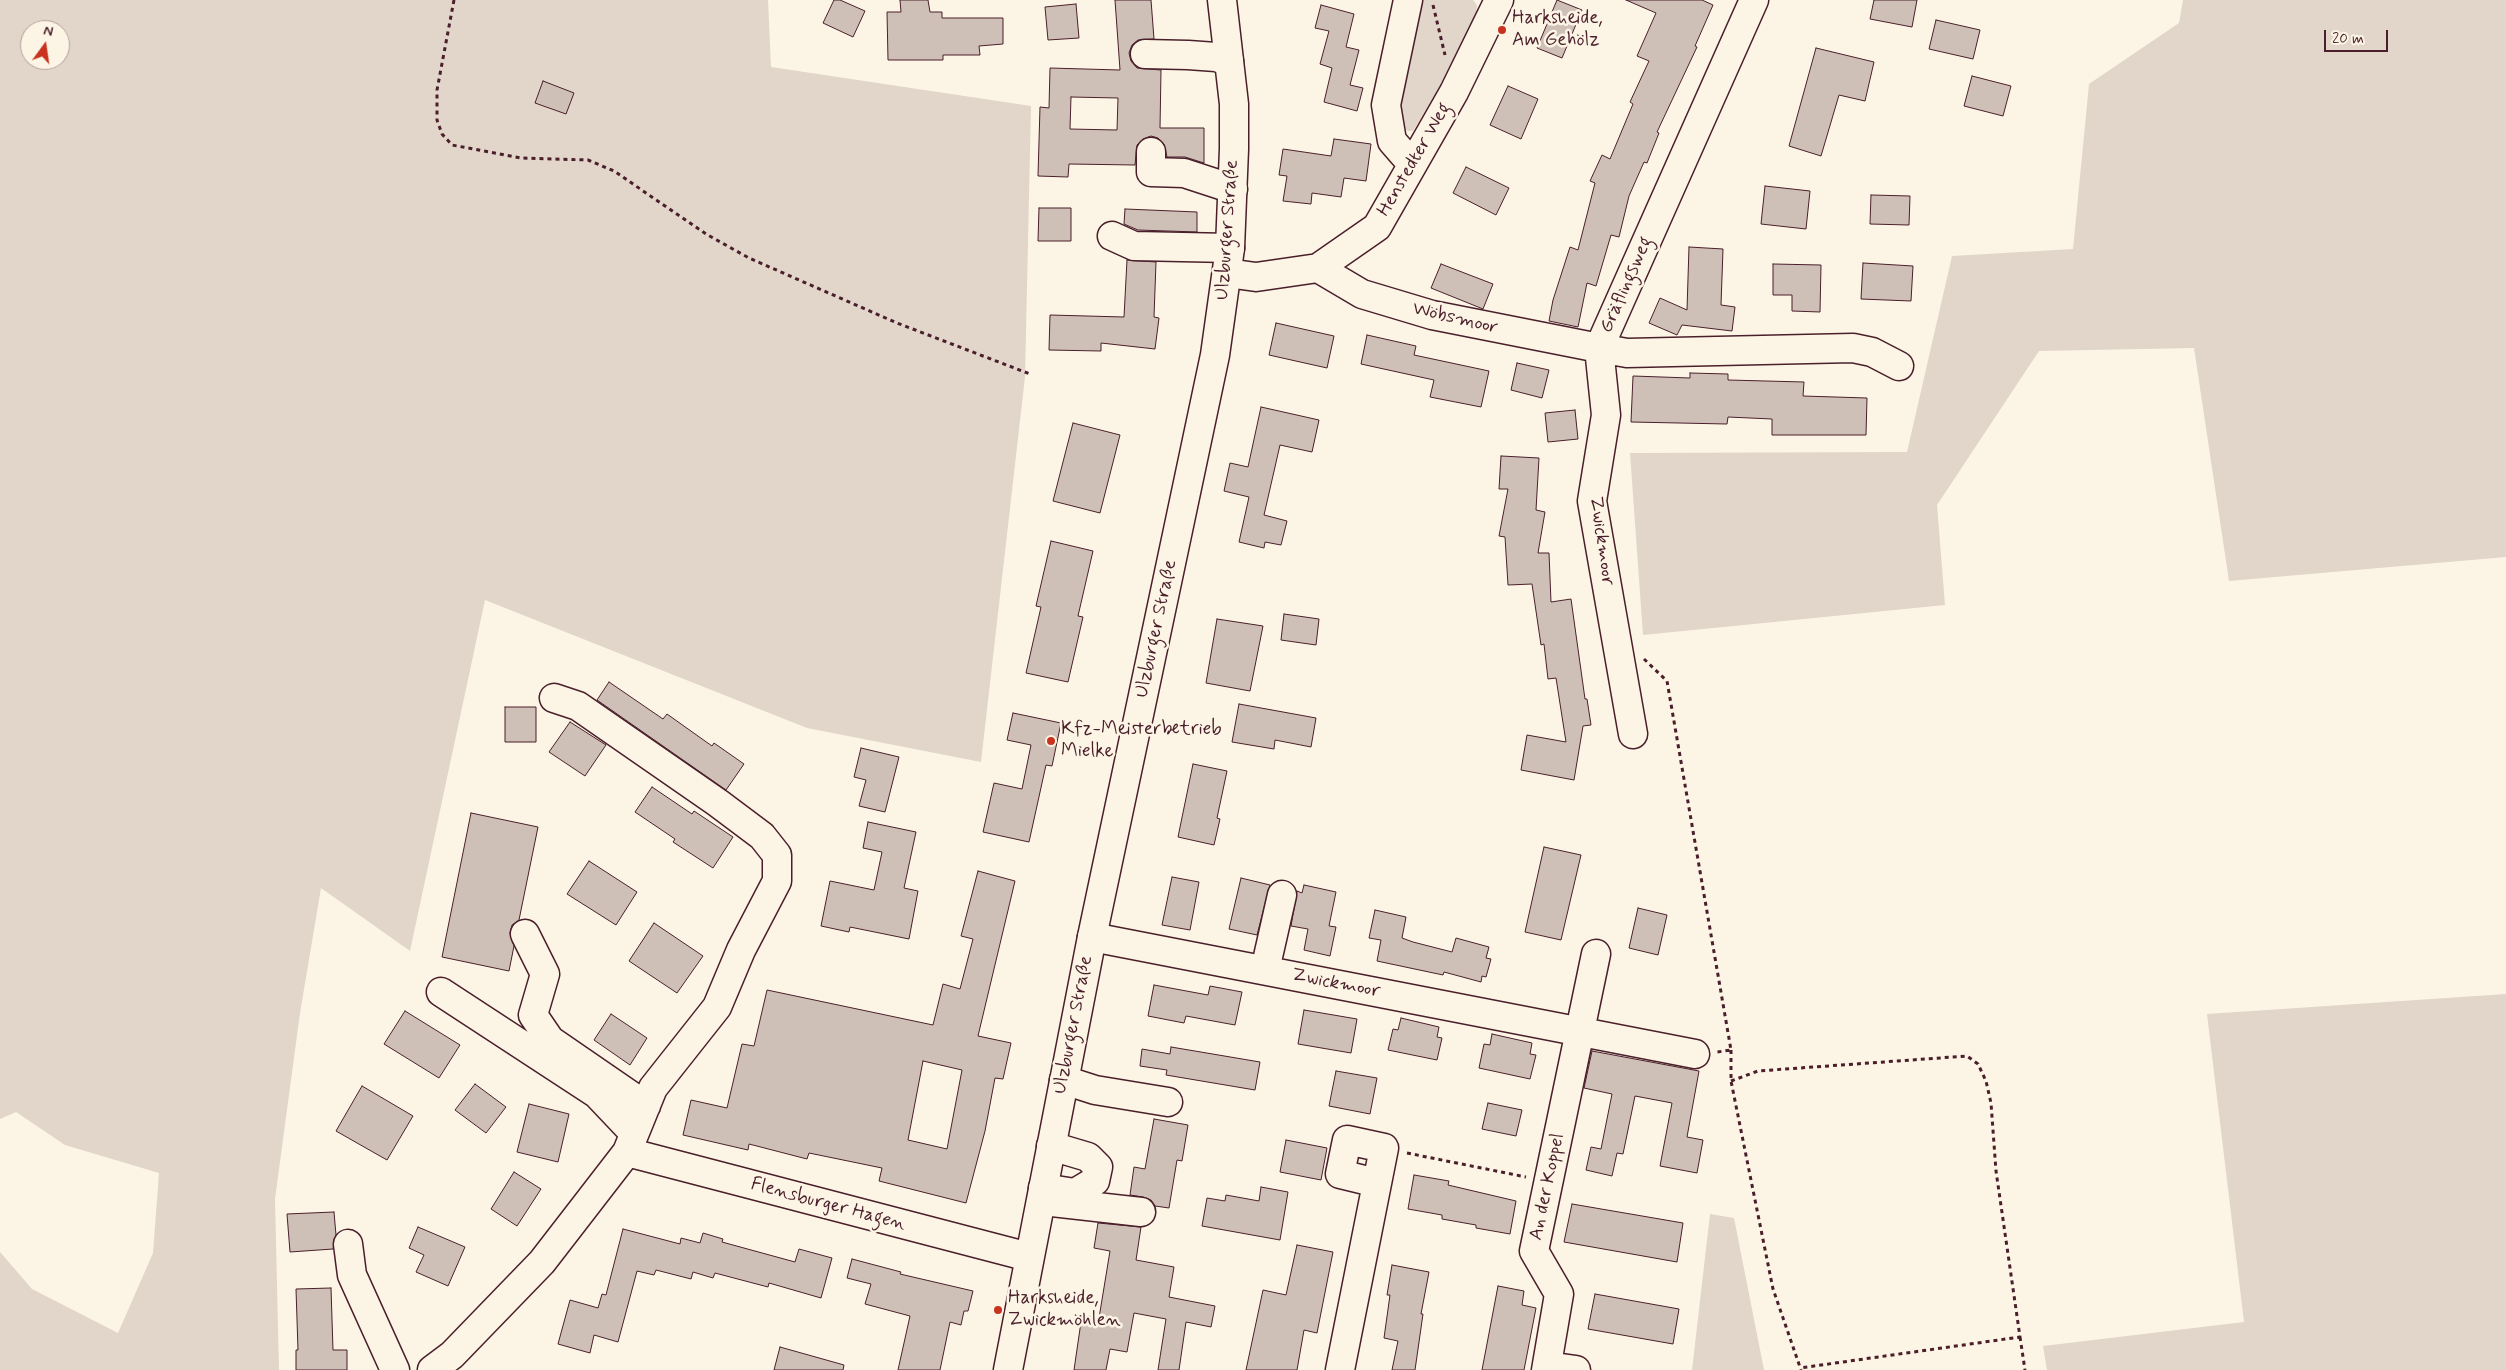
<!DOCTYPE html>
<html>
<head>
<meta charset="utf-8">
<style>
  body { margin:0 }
  #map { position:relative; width:2506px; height:1370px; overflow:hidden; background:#fcf5e5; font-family:Mynerve,sans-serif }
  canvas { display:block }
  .north { position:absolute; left:20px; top:20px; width:50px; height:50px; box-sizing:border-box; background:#fcf5e5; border:1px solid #b59f9b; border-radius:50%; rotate:14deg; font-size:14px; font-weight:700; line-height:20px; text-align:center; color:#4a1f2b }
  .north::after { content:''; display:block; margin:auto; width:18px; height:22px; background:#c8321e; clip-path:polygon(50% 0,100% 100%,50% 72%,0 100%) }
  .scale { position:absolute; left:2324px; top:30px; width:64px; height:22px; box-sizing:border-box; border:2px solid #4a1f2b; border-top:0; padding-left:6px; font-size:15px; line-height:18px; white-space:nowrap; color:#4a1f2b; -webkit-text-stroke:4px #fcf5e5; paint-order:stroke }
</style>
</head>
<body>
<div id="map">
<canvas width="2506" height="1370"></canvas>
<div class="north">N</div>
<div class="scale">20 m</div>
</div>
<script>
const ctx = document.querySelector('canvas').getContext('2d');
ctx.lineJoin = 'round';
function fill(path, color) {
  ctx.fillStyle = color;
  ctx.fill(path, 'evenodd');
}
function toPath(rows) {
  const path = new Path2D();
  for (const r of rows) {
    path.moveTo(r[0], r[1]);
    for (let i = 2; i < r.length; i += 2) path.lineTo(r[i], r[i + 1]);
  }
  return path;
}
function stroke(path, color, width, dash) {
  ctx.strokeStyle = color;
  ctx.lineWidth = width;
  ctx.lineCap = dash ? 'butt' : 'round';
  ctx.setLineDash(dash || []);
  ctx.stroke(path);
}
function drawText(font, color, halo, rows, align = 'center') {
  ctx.font = font + ' Mynerve,sans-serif';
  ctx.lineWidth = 5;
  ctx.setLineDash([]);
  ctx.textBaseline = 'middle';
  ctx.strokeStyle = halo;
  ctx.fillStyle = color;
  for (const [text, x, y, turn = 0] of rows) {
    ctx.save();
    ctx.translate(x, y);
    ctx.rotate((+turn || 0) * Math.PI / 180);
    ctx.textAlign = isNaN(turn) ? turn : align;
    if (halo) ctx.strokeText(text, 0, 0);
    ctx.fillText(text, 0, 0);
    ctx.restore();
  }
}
fill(toPath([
  [0,0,768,0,771,67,1031,106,1025,377,981,762,807,728,485,600,410,951,321,888,300,1013,275,1199,279,1370,0,1370,0,1252,32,1289,118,1333,153,1253,159,1173,65,1145,16,1112,0,1119],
  [30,30,60,30,60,60,30,60],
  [1419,0,1473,0,1477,5,1476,19,1461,51,1413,131,1408,131,1403,128,1398,101],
  [2183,0,2506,0,2506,557,2229,581,2194,348,2039,351,1937,505,1945,605,1643,635,1630,453,1907,452,1952,256,2073,249,2089,84,2179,23],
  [2506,994,2506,1370,2047,1370,2043,1346,2244,1322,2207,1014],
  [1710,1214,1734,1218,1764,1370,1692,1370]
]), '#e2d5ca');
const building = toPath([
  [834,0,840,0,865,11,853,37,823,23,834,0],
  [900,0,928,0,930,12,942,12,942,18,1003,18,1003,44,979,46,980,55,943,55,943,60,888,60,887,12,901,12,900,0],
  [1115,0,1151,0,1154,39,1138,40,1132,45,1129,53,1131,61,1137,68,1161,70,1160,128,1204,128,1204,163,1185,157,1167,157,1164,144,1158,138,1151,136,1143,139,1137,145,1135,165,1069,164,1068,177,1038,176,1040,107,1049,108,1050,68,1120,70,1115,0],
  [1071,97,1118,98,1117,130,1070,129,1071,97],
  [1557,0,1582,10,1562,58,1537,48,1557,0],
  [1626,0,1702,0,1713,5,1695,46,1697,47,1657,132,1659,133,1647,163,1644,162,1629,196,1619,237,1611,235,1596,286,1587,283,1578,327,1549,321,1553,300,1570,247,1578,250,1595,183,1590,181,1602,155,1610,159,1633,104,1630,102,1649,61,1637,56,1656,13,1626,0],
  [1874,0,1917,0,1912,27,1870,19,1874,0],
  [1076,4,1079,38,1048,40,1045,7,1076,4],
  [1321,5,1354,14,1346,47,1359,50,1350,85,1363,88,1357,111,1324,102,1332,68,1320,64,1329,31,1315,28,1321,5],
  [1936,20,1980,30,1973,59,1929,49,1936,20],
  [1816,48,1874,62,1865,101,1839,95,1821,156,1789,146,1816,48],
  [1972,76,2011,86,2003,116,1964,106,1972,76],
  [543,81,574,93,566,114,535,103,543,81],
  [1508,86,1538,99,1521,139,1490,125,1508,86],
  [1334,139,1371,144,1366,181,1344,178,1341,197,1312,193,1311,204,1283,201,1287,176,1279,175,1283,149,1331,156,1334,139],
  [1466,167,1509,188,1496,215,1453,193,1466,167],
  [1765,186,1810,191,1806,229,1761,224,1765,186],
  [1871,195,1910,196,1909,225,1870,224,1871,195],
  [1039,208,1071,208,1071,241,1038,241,1039,208],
  [1125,209,1197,212,1197,232,1138,230,1124,224,1125,209],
  [1689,247,1723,249,1721,305,1735,307,1732,331,1682,325,1677,335,1649,323,1660,298,1687,310,1689,247],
  [1127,260,1156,262,1154,317,1159,318,1155,349,1101,343,1101,351,1049,350,1050,315,1124,317,1127,260],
  [1863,263,1913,266,1911,301,1861,299,1863,263],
  [1441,264,1493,284,1483,309,1431,288,1441,264],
  [1773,264,1821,265,1820,312,1792,311,1792,295,1773,295,1773,264],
  [1276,323,1334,336,1327,368,1269,355,1276,323],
  [1367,335,1416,346,1414,355,1489,371,1481,407,1430,397,1434,380,1361,364,1367,335],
  [1517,363,1549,370,1542,398,1511,390,1517,363],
  [1690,373,1728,374,1728,380,1804,382,1803,396,1867,398,1866,435,1772,435,1772,419,1728,417,1727,424,1631,422,1633,376,1690,378,1690,373],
  [1261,407,1319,420,1312,452,1280,445,1264,515,1287,521,1281,545,1265,542,1264,548,1239,542,1249,497,1224,491,1230,463,1248,467,1261,407],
  [1575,410,1578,439,1548,442,1545,413,1575,410],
  [1073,423,1120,435,1100,513,1053,501,1073,423],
  [1501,456,1539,458,1536,510,1545,512,1538,553,1549,553,1551,602,1571,599,1585,699,1587,699,1591,725,1583,726,1574,780,1521,770,1527,735,1566,742,1556,678,1548,679,1544,644,1541,645,1532,584,1508,585,1505,537,1499,536,1508,489,1499,489,1501,456],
  [1051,541,1093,551,1078,616,1083,617,1068,682,1026,673,1041,607,1036,606,1051,541],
  [1284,614,1319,619,1316,645,1281,640,1284,614],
  [1217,619,1263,626,1250,691,1206,683,1217,619],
  [609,682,663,719,667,714,712,746,714,743,744,764,726,790,597,700,609,682],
  [1239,704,1316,718,1311,747,1275,740,1274,749,1232,742,1239,704],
  [505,707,536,707,536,742,505,742,505,707],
  [1013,713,1061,723,1052,766,1046,765,1029,842,983,832,994,783,1022,789,1031,745,1007,740,1013,713],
  [570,722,606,745,585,776,549,752,570,722],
  [861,748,899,757,885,812,859,806,866,780,854,777,861,748],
  [1193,764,1227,771,1217,818,1220,819,1214,845,1178,837,1193,764],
  [652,787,692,814,694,811,733,837,713,868,673,842,675,839,635,812,652,787],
  [471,813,538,827,519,920,512,925,510,933,514,946,509,971,442,957,471,813],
  [868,822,916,832,904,888,918,891,909,939,850,927,849,932,821,926,830,881,874,890,882,852,863,848,868,822],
  [1544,847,1581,855,1561,940,1525,932,1544,847],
  [589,861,637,892,616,925,567,894,589,861],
  [978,871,1015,881,978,1036,1011,1043,1003,1079,995,1078,985,1131,966,1203,879,1181,882,1168,809,1153,807,1159,749,1144,748,1150,683,1135,691,1100,727,1108,742,1044,754,1046,767,990,933,1025,943,984,960,989,973,939,961,936,978,871],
  [923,1061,962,1070,947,1149,908,1140,923,1061],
  [1172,877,1199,882,1190,930,1162,925,1172,877],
  [1241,878,1270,885,1257,935,1229,929,1241,878],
  [1304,885,1336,892,1329,926,1336,927,1330,956,1304,950,1308,929,1291,926,1297,891,1302,893,1304,885],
  [1638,908,1667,915,1658,955,1629,948,1638,908],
  [1375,910,1406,917,1402,938,1413,942,1452,952,1456,938,1489,947,1486,958,1491,959,1486,977,1482,976,1481,982,1444,972,1443,975,1377,961,1381,940,1369,938,1375,910],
  [654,923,703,956,677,993,629,961,654,923],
  [1154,985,1208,995,1210,986,1242,992,1235,1025,1186,1016,1184,1023,1148,1016,1154,985],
  [1304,1010,1357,1019,1351,1053,1298,1044,1304,1010],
  [405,1011,460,1045,439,1078,384,1044,405,1011],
  [611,1014,647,1038,630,1065,594,1040,611,1014],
  [1401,1018,1439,1027,1437,1037,1442,1038,1437,1060,1388,1050,1393,1029,1398,1030,1401,1018],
  [1492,1034,1532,1043,1530,1054,1536,1055,1530,1079,1479,1068,1484,1044,1490,1045,1492,1034],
  [1171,1047,1260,1062,1255,1090,1166,1075,1167,1070,1140,1066,1142,1049,1170,1054,1171,1047],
  [1592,1051,1699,1071,1687,1137,1703,1140,1697,1173,1660,1166,1672,1103,1635,1096,1623,1154,1617,1153,1612,1176,1586,1170,1591,1147,1601,1149,1612,1094,1584,1088,1592,1051],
  [1336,1071,1377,1078,1370,1114,1329,1106,1336,1071],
  [475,1084,506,1107,486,1133,455,1110,475,1084],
  [362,1086,413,1116,387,1160,336,1131,362,1086],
  [1488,1103,1522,1110,1516,1136,1482,1129,1488,1103],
  [529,1104,569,1114,558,1162,517,1152,529,1104],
  [1154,1119,1188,1125,1182,1161,1177,1160,1169,1208,1155,1206,1151,1200,1143,1197,1130,1195,1134,1167,1145,1169,1154,1119],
  [1286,1140,1327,1148,1321,1180,1280,1172,1286,1140],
  [514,1172,541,1189,517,1226,491,1209,514,1172],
  [1414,1175,1449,1181,1448,1185,1516,1201,1510,1234,1476,1228,1476,1225,1442,1219,1442,1215,1408,1209,1414,1175],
  [1261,1187,1288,1192,1280,1240,1202,1226,1207,1198,1225,1201,1226,1195,1259,1201,1261,1187],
  [1572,1204,1683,1223,1677,1262,1564,1242,1572,1204],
  [334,1212,336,1235,333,1249,290,1252,287,1214,334,1212],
  [1098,1223,1141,1227,1136,1260,1174,1267,1169,1297,1215,1306,1211,1327,1186,1322,1179,1370,1158,1370,1166,1319,1134,1313,1127,1352,1110,1349,1106,1370,1074,1370,1082,1315,1099,1318,1110,1251,1094,1248,1098,1223],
  [418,1227,465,1247,448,1286,416,1272,424,1255,409,1248,418,1227],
  [623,1229,680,1244,681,1238,700,1243,703,1233,723,1239,722,1242,795,1262,799,1249,832,1258,821,1298,769,1283,768,1287,715,1273,713,1278,693,1272,691,1279,656,1270,654,1275,637,1271,618,1342,594,1335,590,1353,558,1344,570,1300,598,1308,602,1294,606,1295,623,1229],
  [1297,1245,1333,1252,1317,1333,1304,1330,1297,1370,1246,1370,1263,1290,1286,1295,1297,1245],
  [852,1259,901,1272,900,1274,973,1291,968,1311,964,1311,961,1325,950,1322,940,1370,898,1370,910,1316,865,1304,871,1284,847,1278,852,1259],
  [1392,1265,1429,1272,1421,1314,1423,1314,1415,1370,1392,1370,1398,1341,1384,1338,1390,1295,1387,1295,1392,1265],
  [1498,1286,1524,1291,1522,1305,1536,1308,1524,1370,1482,1370,1498,1286],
  [331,1288,333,1350,347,1350,347,1370,296,1370,296,1350,298,1350,296,1289,331,1288],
  [1595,1294,1679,1309,1673,1344,1588,1329,1595,1294],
  [780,1347,844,1365,843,1370,774,1370,780,1347]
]);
fill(building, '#cfc0b7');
stroke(building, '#4a1f2b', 1);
const minor = toPath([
  [1408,0,1386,105,1392,141,1412,164],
  [1754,0,1599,348,1627,353,1853,348,1872,352,1899,366],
  [1145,54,1188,55,1216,57,1229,61],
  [1151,152,1151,172,1184,173,1233,189],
  [1112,236,1134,246,1230,248],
  [1318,268,1362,294,1432,315,1599,348,1606,415,1592,501,1633,734],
  [1227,273,1256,277,1318,268,1377,227,1454,92,1499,0],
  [525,934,545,974,533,1015,550,1040,646,1106],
  [1092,937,1695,1054],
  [1265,970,1282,895],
  [441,992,597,1094,634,1133],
  [1064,1080,1095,1090,1168,1102],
  [627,1152,1029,1257],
  [1043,1188,1075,1193,1095,1181,1098,1167,1088,1157,1051,1146],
  [1052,1202,1141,1212],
  [348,1244,352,1275,395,1370],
  [1547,1366,1576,1370],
  [432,1370,452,1355,542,1262,627,1152,653,1088,717,1007,741,950,777,881,777,855,762,836,718,803,578,706,554,698],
  [1340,1370,1384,1148,1347,1140,1340,1174,1377,1183],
  [1546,1370,1559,1294,1534,1251,1596,954]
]);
const major = toPath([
  [1008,1370,1092,937,1215,355,1230,248,1234,149,1234,104,1222,0]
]);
stroke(minor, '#4a1f2b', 31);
stroke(major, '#4a1f2b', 31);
stroke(toPath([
  [454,0,437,90,437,120,442,134,452,145,521,158,588,160,614,171,706,234,749,258,897,323,1030,374],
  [1433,5,1445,55],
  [1644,659,1667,681,1731,1050,1717,1052],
  [1731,1050,1731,1081,1773,1289,1801,1370],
  [1731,1081,1758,1071,1967,1056,1978,1064,1986,1081,1991,1103,1996,1171,2020,1337,1800,1368],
  [1407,1153,1526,1177],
  [2020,1337,2025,1370]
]), '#4a1f2b', 3, [4, 4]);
stroke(minor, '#fcf5e5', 28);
stroke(major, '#fcf5e5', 28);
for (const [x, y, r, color] of [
  [1502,30,5,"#c8321e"],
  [1051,741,5,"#c8321e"],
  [998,1310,5,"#c8321e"]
]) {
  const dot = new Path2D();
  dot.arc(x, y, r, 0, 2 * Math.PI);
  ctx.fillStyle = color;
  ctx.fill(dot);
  stroke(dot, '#fcf5e5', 2);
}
drawText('19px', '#4a1f2b', '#fcf5e5', [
  ["Harksheide,",1512,19],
  ["Am Gehölz",1512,41],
  ["Kfz-Meisterbetrieb",1061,730],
  ["Mielke",1061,752],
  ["Harksheide,",1008,1299],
  ["Zwickmöhlen",1008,1321]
], 'left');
drawText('19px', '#4a1f2b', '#fcf5e5', [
  ["Henstedter Weg",1415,160,-60],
  ["Ulzburger Straße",1228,230,-86],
  ["Gräflingsweg",1627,285,-66],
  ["Wöbsmoor",1455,319,13],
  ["Zwickmoor",1601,541,82],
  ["Ulzburger Straße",1157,629,-78],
  ["Zwickmoor",1336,984,11],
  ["Ulzburger Straße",1074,1025,-79],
  ["An der Koppel",1548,1187,-78],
  ["Flensburger Hagen",828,1205,15]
]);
</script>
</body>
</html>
